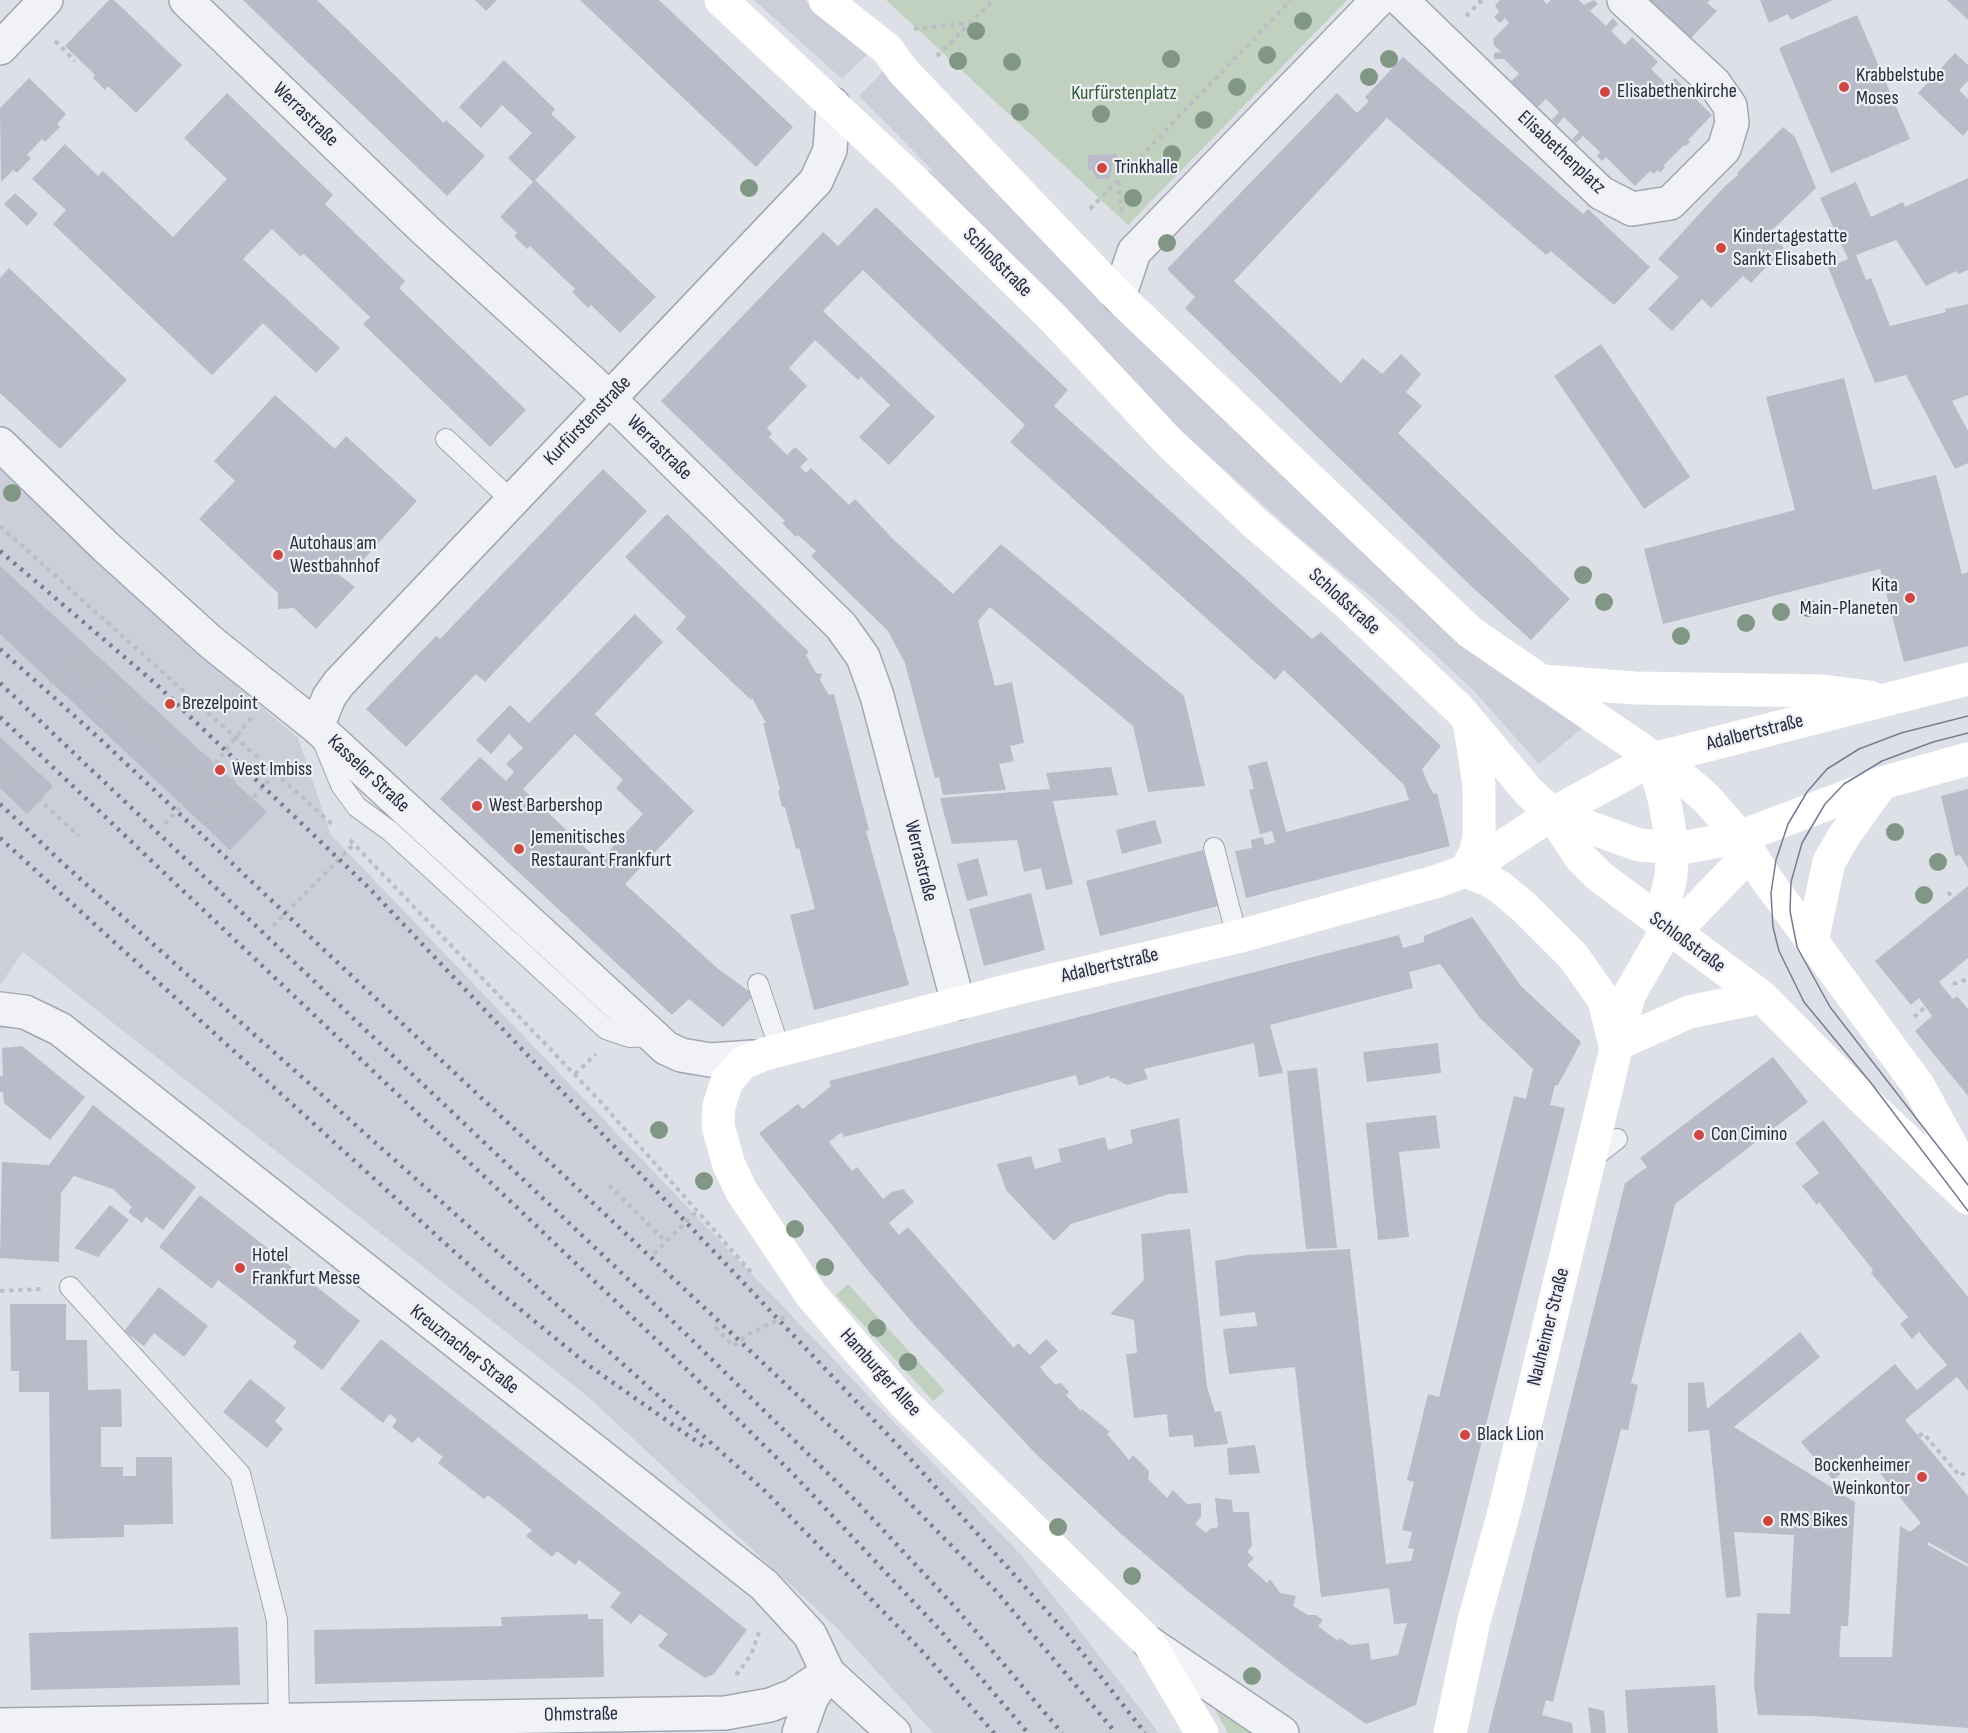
<!DOCTYPE html>
<html>
<head>
<meta charset="utf-8">
<style>
  body { margin:0 }
  canvas { display:block; background:#dee0e8 }
</style>
</head>
<body>
<canvas width="1968" height="1733"></canvas>
<script>
const ctx = document.querySelector('canvas').getContext('2d');
ctx.lineJoin = 'round';
function fill(path, color) {
  ctx.fillStyle = color;
  ctx.fill(path, 'evenodd');
}
function toPath(rows) {
  const path = new Path2D();
  for (const r of rows) {
    path.moveTo(r[0], r[1]);
    for (let i = 2; i < r.length; i += 2) path.lineTo(r[i], r[i + 1]);
  }
  return path;
}
function stroke(path, color, width, dash) {
  ctx.strokeStyle = color;
  ctx.lineWidth = width;
  ctx.lineCap = dash ? 'butt' : 'round';
  ctx.setLineDash(dash || []);
  ctx.stroke(path);
}
function drawText(font, color, halo, rows, align = 'center') {
  ctx.font = font + ' "Sofia Sans Condensed",sans-serif';
  ctx.lineWidth = 4.5;
  ctx.setLineDash([]);
  ctx.textBaseline = 'middle';
  ctx.strokeStyle = halo;
  ctx.fillStyle = color;
  for (const [text, x, y, turn = 0] of rows) {
    ctx.save();
    ctx.translate(x, y);
    ctx.rotate((+turn || 0) * Math.PI / 180);
    ctx.textAlign = isNaN(turn) ? turn : align;
    if (halo) ctx.strokeText(text, 0, 0);
    ctx.fillText(text, 0, 0);
    ctx.restore();
  }
}
fill(toPath([
  [754,0,805,0,867,55,842,79],
  [888,66,1585,726,1539,764,1475,692,1392,614,1301,539,1166,417,914,169,933,171,859,96],
  [0,466,208,661,298,738,331,835,1022,1556,1159,1733,933,1733,837,1628,586,1395,23,952,0,985]
]), '#cccfda');
fill(toPath([
  [886,0,1347,0,1128,225],
  [848,1284,945,1391,933,1401,836,1295],
  [1219,1704,1261,1733,1228,1733,1215,1710]
]), '#c0d2bf');
fill(toPath([
  [109,0,114,0,182,65,136,113,108,86,105,90,93,78,95,75,65,46],
  [243,0,317,0,444,123,446,120,485,156,447,196],
  [475,0,497,0,486,11],
  [580,0,659,0,793,127,756,167],
  [1500,0,1543,0,1547,4,1551,0,1579,0,1584,5,1594,0,1598,4,1590,11,1606,26,1613,18,1618,24,1611,31,1625,45,1632,37,1658,62,1651,69,1667,85,1675,78,1712,115,1688,140,1690,142,1686,146,1684,145,1663,166,1665,167,1660,173,1658,170,1654,174,1650,171,1635,186,1606,157,1602,161,1597,156,1600,152,1583,136,1576,143,1572,139,1579,132,1564,117,1557,125,1552,120,1559,112,1546,99,1538,107,1511,81,1519,74,1504,59,1494,59,1494,53,1501,52,1494,45,1493,39,1509,23,1505,18,1500,23,1494,17,1499,12,1495,5],
  [1650,0,1710,0,1707,3,1717,11,1691,38],
  [1760,0,1833,0,1791,20,1788,14,1769,23],
  [1947,0,1968,0,1968,20],
  [1857,15,1910,139,1831,173,1779,48],
  [1955,53,1968,65,1968,81,1959,90,1968,99,1968,130,1963,136,1918,93],
  [1403,57,1583,214,1588,209,1650,267,1614,305,1551,251,1546,255,1387,118,1234,281,1341,383,1363,358,1382,374,1401,354,1421,374,1406,392,1422,406,1398,433,1570,599,1531,640,1471,586,1185,308,1195,297,1167,269,1337,93,1357,113,1369,101,1365,97],
  [504,60,555,109,551,114,576,137,535,180,656,297,620,333,591,305,588,308,572,292,575,289,530,246,527,249,514,236,517,233,500,217,533,182,508,158,532,133,502,105,481,128,459,107],
  [29,78,66,114,57,124,60,127,45,142,42,139,27,155,31,158,17,173,13,170,1,182,0,108],
  [227,93,333,195,325,204,405,281,399,288,526,410,490,447,363,324,370,317,304,254,300,256,272,229,243,259,340,348,316,373,263,323,212,375,53,224,66,210,32,179,65,144,98,176,103,171,173,237,227,179,184,138],
  [1783,127,1795,137,1816,188,1769,233,1784,248,1751,283,1743,276,1711,308,1702,299,1672,331,1648,309,1679,277,1658,259,1724,187,1738,175,1737,173],
  [1117,154,1117,163,1113,163,1110,179,1096,179,1092,170,1088,170,1088,155],
  [1968,178,1968,270,1958,274,1956,271,1926,286,1896,240,1856,255,1866,280,1871,278,1890,326,1946,312,1945,309,1968,304,1968,395,1952,401,1968,431,1968,463,1955,469,1906,375,1875,383,1828,267,1848,259,1820,198,1856,182,1871,217,1903,202,1905,207],
  [15,193,38,214,27,226,4,204],
  [876,207,1068,390,1054,406,1312,639,1321,632,1441,746,1422,769,1430,788,1434,794,1437,793,1450,846,1246,898,1235,851,1252,848,1251,840,1263,837,1265,845,1275,842,1272,831,1260,834,1249,790,1254,789,1248,766,1267,761,1286,832,1409,800,1404,785,1284,670,1275,680,1010,442,1025,425,863,270,823,311,935,417,889,465,859,437,890,405,861,377,858,380,815,340,789,368,807,386,767,428,772,434,769,437,787,455,795,447,808,459,800,467,806,473,811,468,849,505,855,499,894,540,953,594,1001,544,1184,696,1205,786,1148,792,1133,726,990,607,978,621,995,686,1012,682,1024,743,1010,746,1014,761,999,764,1006,790,943,795,939,777,935,778,905,663,888,631,811,556,816,551,798,535,796,537,782,523,785,521,661,401,823,232,838,246],
  [9,268,127,380,60,449,0,393,0,278],
  [1601,344,1690,477,1644,509,1554,376],
  [1844,378,1873,490,1936,475,1962,574,1968,572,1968,646,1904,662,1880,569,1663,624,1644,549,1795,510,1766,397],
  [275,395,335,449,346,436,417,501,353,571,342,561,333,570,355,587,316,629,294,608,278,609,278,593,199,519,235,481,214,461],
  [603,469,647,511,485,682,476,674,406,747,366,709,436,636,440,639],
  [667,514,809,652,806,655,816,673,822,674,820,680,829,695,834,694,869,830,866,831,909,985,814,1010,790,915,815,909,799,848,796,849,785,807,782,807,778,791,780,790,763,723,766,723,752,698,751,700,676,629,686,617,625,557],
  [0,566,267,812,230,850,0,634],
  [635,614,663,642,595,714,694,811,625,884,717,968,754,995,723,1027,689,999,672,1015,440,799,480,757,506,781,514,772,506,764,523,748,509,734,491,754,476,740,510,705,529,723],
  [575,734,623,780,616,788,643,814,605,855,601,851,595,857,523,789],
  [0,737,53,786,27,814,0,788],
  [1111,767,1118,795,1053,801,1073,884,1046,890,1041,868,1024,872,1017,840,952,844,940,798,1050,789,1046,773],
  [1968,789,1968,868,1960,855,1955,856,1941,796],
  [1155,820,1162,843,1122,854,1116,830],
  [1203,850,1218,906,1100,936,1086,881],
  [978,858,988,895,967,901,957,864],
  [1968,886,1968,958,1939,982,1953,999,1957,996,1968,1009,1968,1096,1915,1031,1932,1016,1919,998,1911,1005,1875,961],
  [1031,893,1045,950,984,966,969,909],
  [1472,917,1521,986,1581,1042,1558,1085,1555,1085,1550,1105,1565,1108,1416,1705,1366,1724,1297,1676,1190,1593,1119,1532,1037,1455,917,1328,865,1267,759,1133,798,1104,803,1109,831,1086,829,1081,1399,935,1403,948,1424,942,1424,936],
  [1440,964,1480,1018,1533,1069,1526,1099,1514,1096,1439,1397,1428,1394,1407,1480,1414,1482,1402,1530,1412,1532,1408,1548,1414,1549,1411,1561,1386,1564,1350,1249,1247,1255,1215,1261,1220,1316,1255,1312,1257,1326,1223,1329,1229,1374,1295,1367,1321,1597,1389,1588,1394,1624,1407,1623,1398,1655,1371,1660,1369,1643,1350,1645,1340,1638,1338,1641,1318,1626,1323,1620,1316,1615,1308,1615,1293,1606,1296,1596,1280,1593,1270,1579,1267,1583,1247,1565,1254,1558,1247,1552,1252,1546,1249,1512,1233,1512,1232,1500,1215,1498,1218,1527,1210,1529,1206,1533,1195,1524,1201,1517,1201,1503,1187,1504,1173,1490,1167,1498,1148,1479,1149,1471,1133,1455,1129,1460,1107,1434,1110,1432,1082,1409,1081,1411,1066,1395,1069,1392,1061,1383,1055,1384,1046,1375,1040,1367,1058,1351,1046,1339,1030,1355,1018,1343,1014,1348,908,1227,899,1235,889,1223,914,1202,903,1189,892,1192,883,1199,857,1167,852,1171,829,1142,842,1132,844,1137,1076,1075,1079,1086,1109,1076,1110,1079,1114,1078,1127,1085,1148,1079,1144,1069,1254,1043,1259,1077,1283,1073,1270,1025,1413,988,1409,972],
  [1438,1043,1441,1073,1367,1082,1363,1052],
  [22,1046,85,1097,50,1140,4,1103,3,1092,0,1092,0,1076,3,1076,2,1048],
  [1773,1057,1808,1102,1675,1204,1631,1383,1638,1385,1628,1430,1621,1429,1553,1702,1546,1700,1542,1715,1572,1723,1573,1733,1488,1733,1625,1183,1647,1167,1640,1158],
  [1317,1068,1337,1248,1306,1249,1287,1071],
  [93,1105,196,1187,163,1230,146,1217,142,1223,128,1212,132,1207,113,1189,74,1176,61,1193,59,1262,0,1258,2,1162,49,1165],
  [1436,1115,1440,1148,1399,1152,1409,1237,1378,1240,1366,1123],
  [1179,1118,1188,1193,1169,1194,1071,1224,1054,1241,1006,1190,997,1164,1031,1156,1035,1169,1061,1162,1058,1149,1105,1137,1108,1150,1133,1143,1130,1130],
  [1823,1120,1968,1297,1968,1391,1957,1377,1905,1420,1968,1496,1968,1564,1928,1542,1928,1545,1968,1567,1968,1728,1814,1716,1758,1715,1754,1685,1757,1613,1790,1614,1794,1535,1734,1532,1741,1596,1726,1598,1709,1430,1688,1432,1688,1383,1704,1382,1707,1409,1800,1332,1820,1357,1734,1427,1855,1502,1848,1626,1841,1626,1839,1657,1892,1657,1900,1526,1910,1532,1921,1523,1864,1454,1833,1480,1801,1442,1895,1364,1917,1390,1947,1365,1919,1332,1912,1339,1900,1324,1908,1317,1871,1273,1873,1270,1819,1202,1817,1205,1802,1186,1819,1173,1795,1143],
  [200,1195,360,1321,322,1370,293,1347,297,1342,218,1280,212,1289,159,1247],
  [110,1205,129,1220,98,1257,74,1248],
  [1190,1229,1207,1387,1215,1412,1221,1411,1228,1444,1194,1447,1193,1435,1169,1437,1167,1414,1134,1418,1126,1354,1137,1353,1134,1320,1110,1314,1144,1280,1141,1234],
  [159,1287,208,1326,184,1357,154,1333,144,1346,124,1331],
  [10,1304,66,1304,66,1340,87,1340,88,1390,121,1389,122,1427,101,1427,101,1467,123,1467,123,1476,136,1476,136,1457,172,1457,173,1524,124,1525,124,1537,51,1539,49,1392,19,1392,19,1371,11,1371],
  [381,1339,747,1630,714,1674,705,1678,658,1646,668,1634,640,1614,631,1624,610,1607,621,1593,579,1560,575,1565,557,1551,552,1557,526,1536,532,1530,488,1495,484,1499,438,1463,443,1457,418,1437,412,1443,392,1427,397,1420,390,1414,383,1423,340,1389],
  [250,1379,286,1408,275,1421,283,1429,267,1448,223,1412],
  [1255,1445,1260,1473,1229,1475,1227,1448],
  [588,1614,588,1619,603,1619,604,1677,315,1684,314,1630,502,1626,501,1617],
  [238,1627,240,1685,31,1690,29,1633],
  [1715,1685,1718,1733,1628,1733,1625,1690],
  [1588,1707,1604,1711,1606,1733,1591,1733]
]), '#b9bbc8');
const lane = toPath([
  [446,439,511,500],
  [322,739,341,785,357,807,390,831,606,1029,630,1037,652,1036],
  [1214,848,1237,937],
  [758,984,780,1050],
  [1589,1161,1617,1139],
  [70,1287,240,1474,277,1620,279,1720]
]);
const street = toPath([
  [186,0,425,230,592,382,841,626,863,657,877,696,958,1003],
  [1401,0,1601,193,1632,209,1670,203,1724,149,1732,123,1730,106,1714,83,1624,0],
  [0,48,46,0],
  [1119,297,1134,252,1378,0],
  [0,444,106,547,212,643,317,727,666,1048,681,1055,710,1060,753,1057],
  [317,727,329,697,339,683,816,181,830,150,833,104],
  [0,1009,25,1012,60,1029,764,1585,810,1635,828,1673,894,1733],
  [1149,1643,1282,1733],
  [0,1725,725,1713,770,1705,793,1696,828,1673],
  [799,1733,811,1699,825,1677]
]);
stroke(lane, '#a3a6b2', 22);
stroke(street, '#a3a6b2', 36);
stroke(toPath([
  [1510,0,1512,2],
  [1466,16,1482,0],
  [914,29,970,23],
  [55,41,75,61],
  [937,56,993,0],
  [1118,181,1122,212],
  [1090,209,1291,0],
  [0,526,333,825],
  [74,658,193,770,185,749,81,651],
  [66,666,171,764,193,770,203,778],
  [50,683,87,644],
  [11,774,79,836],
  [0,785,22,761],
  [201,816,245,768,234,758],
  [165,824,205,780,203,778,252,717],
  [208,826,250,801,275,774],
  [350,840,599,1100,751,1272],
  [1948,892,1952,897],
  [273,926,355,843],
  [1953,984,1968,979],
  [1914,1017,1925,1007],
  [575,1074,596,1054],
  [609,1185,666,1242],
  [654,1254,697,1211],
  [0,1291,43,1289],
  [715,1327,733,1346,749,1334,786,1316],
  [1919,1436,1923,1433,1960,1476,1968,1470],
  [736,1675,751,1655,759,1632]
]), '#bcbec6', 4, [4.5, 4.5]);
stroke(lane, '#f1f2f6', 20);
stroke(street, '#f1f2f6', 33);
stroke(toPath([
  [721,0,910,177,1054,319,1169,442,1255,523,1345,601,1459,709,1528,791,1552,814,1580,857,1599,876,1762,997,1866,1102,1968,1198],
  [825,0,887,49,903,71,1119,297,1470,632,1683,778,1706,798,1740,837,1767,880,1918,1085,1955,1153,1968,1188],
  [1542,681,1635,688,1822,691,1870,697],
  [1653,759,1664,798,1673,849,1671,876,1664,907,1667,929],
  [1552,814,1639,845,1682,848,1740,837,1882,783,1968,759],
  [1465,871,1486,879,1500,887,1525,908,1573,956,1604,1000,1615,1045,1689,1012,1762,997],
  [1465,871,1475,854,1479,837,1479,785,1469,721],
  [1812,941,1829,862,1844,836,1882,783],
  [1202,1733,1149,1643,903,1402,812,1296,742,1192,729,1165,718,1126,719,1106,727,1081,743,1063,765,1054,1014,989,1237,937,1438,881,1465,871,1552,814,1653,759,1968,679],
  [1450,1733,1474,1621,1505,1508,1629,995,1667,929,1686,920,1737,867,1743,855,1740,837]
]), '#fff', 33);
stroke(toPath([
  [1968,716,1901,733,1859,749,1827,769,1807,792,1788,824,1776,860,1771,893,1773,927,1779,951,1804,1002,1871,1083,1968,1211],
  [1968,733,1933,742,1882,761,1844,784,1825,804,1802,843,1791,882,1790,911,1797,947,1830,1007,1968,1185]
]), '#787c92', 1.5);
stroke(toPath([
  [0,551,156,684,368,887,906,1454,1069,1636,1145,1733],
  [0,649,100,739,881,1474,996,1591,1116,1733],
  [0,683,687,1335,857,1502,955,1607,1062,1733],
  [0,717,666,1349,793,1474,939,1629,1028,1733],
  [0,804,68,868,766,1492,920,1649,994,1733],
  [0,838,493,1287,588,1365,703,1446]
]), '#787c92', 4.5, [3, 6]);
ctx.fillStyle = '#809786';
for (const [x, y] of [
  [1303,21],
  [976,31],
  [1267,55],
  [1171,59],
  [1389,59],
  [958,61],
  [1012,62],
  [1369,77],
  [1237,87],
  [1020,112],
  [1101,114],
  [1204,120],
  [1172,154],
  [749,188],
  [1133,198],
  [1167,243],
  [12,493],
  [1583,575],
  [1604,602],
  [1808,608],
  [1781,612],
  [1746,623],
  [1681,636],
  [1895,832],
  [1938,862],
  [1924,895],
  [659,1130],
  [704,1181],
  [795,1229],
  [825,1267],
  [877,1328],
  [908,1362],
  [1058,1527],
  [1132,1576],
  [1252,1676]
]) {
  ctx.beginPath();
  ctx.arc(x, y, 9, 0, 2 * Math.PI);
  ctx.fill();
}
for (const [x, y, r, color] of [
  [1844,87,6,"#d04741"],
  [1605,92,6,"#d04741"],
  [1102,168,6,"#d04741"],
  [1721,248,6,"#d04741"],
  [278,555,6,"#d04741"],
  [1910,598,6,"#d04741"],
  [170,704,6,"#d04741"],
  [220,770,6,"#d04741"],
  [477,806,6,"#d04741"],
  [519,849,6,"#d04741"],
  [1699,1135,6,"#d04741"],
  [240,1268,6,"#d04741"],
  [1465,1435,6,"#d04741"],
  [1922,1477,6,"#d04741"],
  [1768,1521,6,"#d04741"]
]) {
  const dot = new Path2D();
  dot.arc(x, y, r, 0, 2 * Math.PI);
  ctx.fillStyle = color;
  ctx.fill(dot);
  stroke(dot, '#eef0f6', 2);
}
drawText('20px', '#272b3f', '#eef0f6', [
  ["Krabbelstube",1856,76],
  ["Moses",1856,99],
  ["Elisabethenkirche",1617,92],
  ["Trinkhalle",1114,168],
  ["Kindertagestatte",1733,237],
  ["Sankt Elisabeth",1733,260],
  ["Autohaus am",290,544],
  ["Westbahnhof",290,567],
  ["Kita",1898,586,"right"],
  ["Main-Planeten",1898,609,"right"],
  ["Brezelpoint",182,704],
  ["West Imbiss",232,770],
  ["West Barbershop",489,806],
  ["Jemenitisches",531,838],
  ["Restaurant Frankfurt",531,861],
  ["Con Cimino",1711,1135],
  ["Hotel",252,1256],
  ["Frankfurt Messe",252,1279],
  ["Black Lion",1477,1435],
  ["Bockenheimer",1910,1466,"right"],
  ["Weinkontor",1910,1489,"right"],
  ["RMS Bikes",1780,1521]
], 'left');
drawText('20px', '#345b35', '#eef0f6', [
  ["Kurfürstenplatz",1124,94]
]);
drawText('20px', '#272b3f', '#eef0f6', [
  ["Werrastraße",305,115,44],
  ["Elisabethenplatz",1561,153,43],
  ["Schloßstraße",997,263,45],
  ["Kurfürstenstraße",588,421,-46],
  ["Werrastraße",659,448,45],
  ["Schloßstraße",1344,602,42],
  ["Adalbertstraße",1755,733,-14],
  ["Kasseler Straße",368,774,43],
  ["Werrastraße",920,861,76],
  ["Schloßstraße",1687,943,36],
  ["Adalbertstraße",1110,966,-13],
  ["Nauheimer Straße",1549,1327,-76],
  ["Kreuznacher Straße",464,1350,38],
  ["Hamburger Allee",880,1373,48],
  ["Ohmstraße",581,1715,-1]
]);
</script>
</body>
</html>
